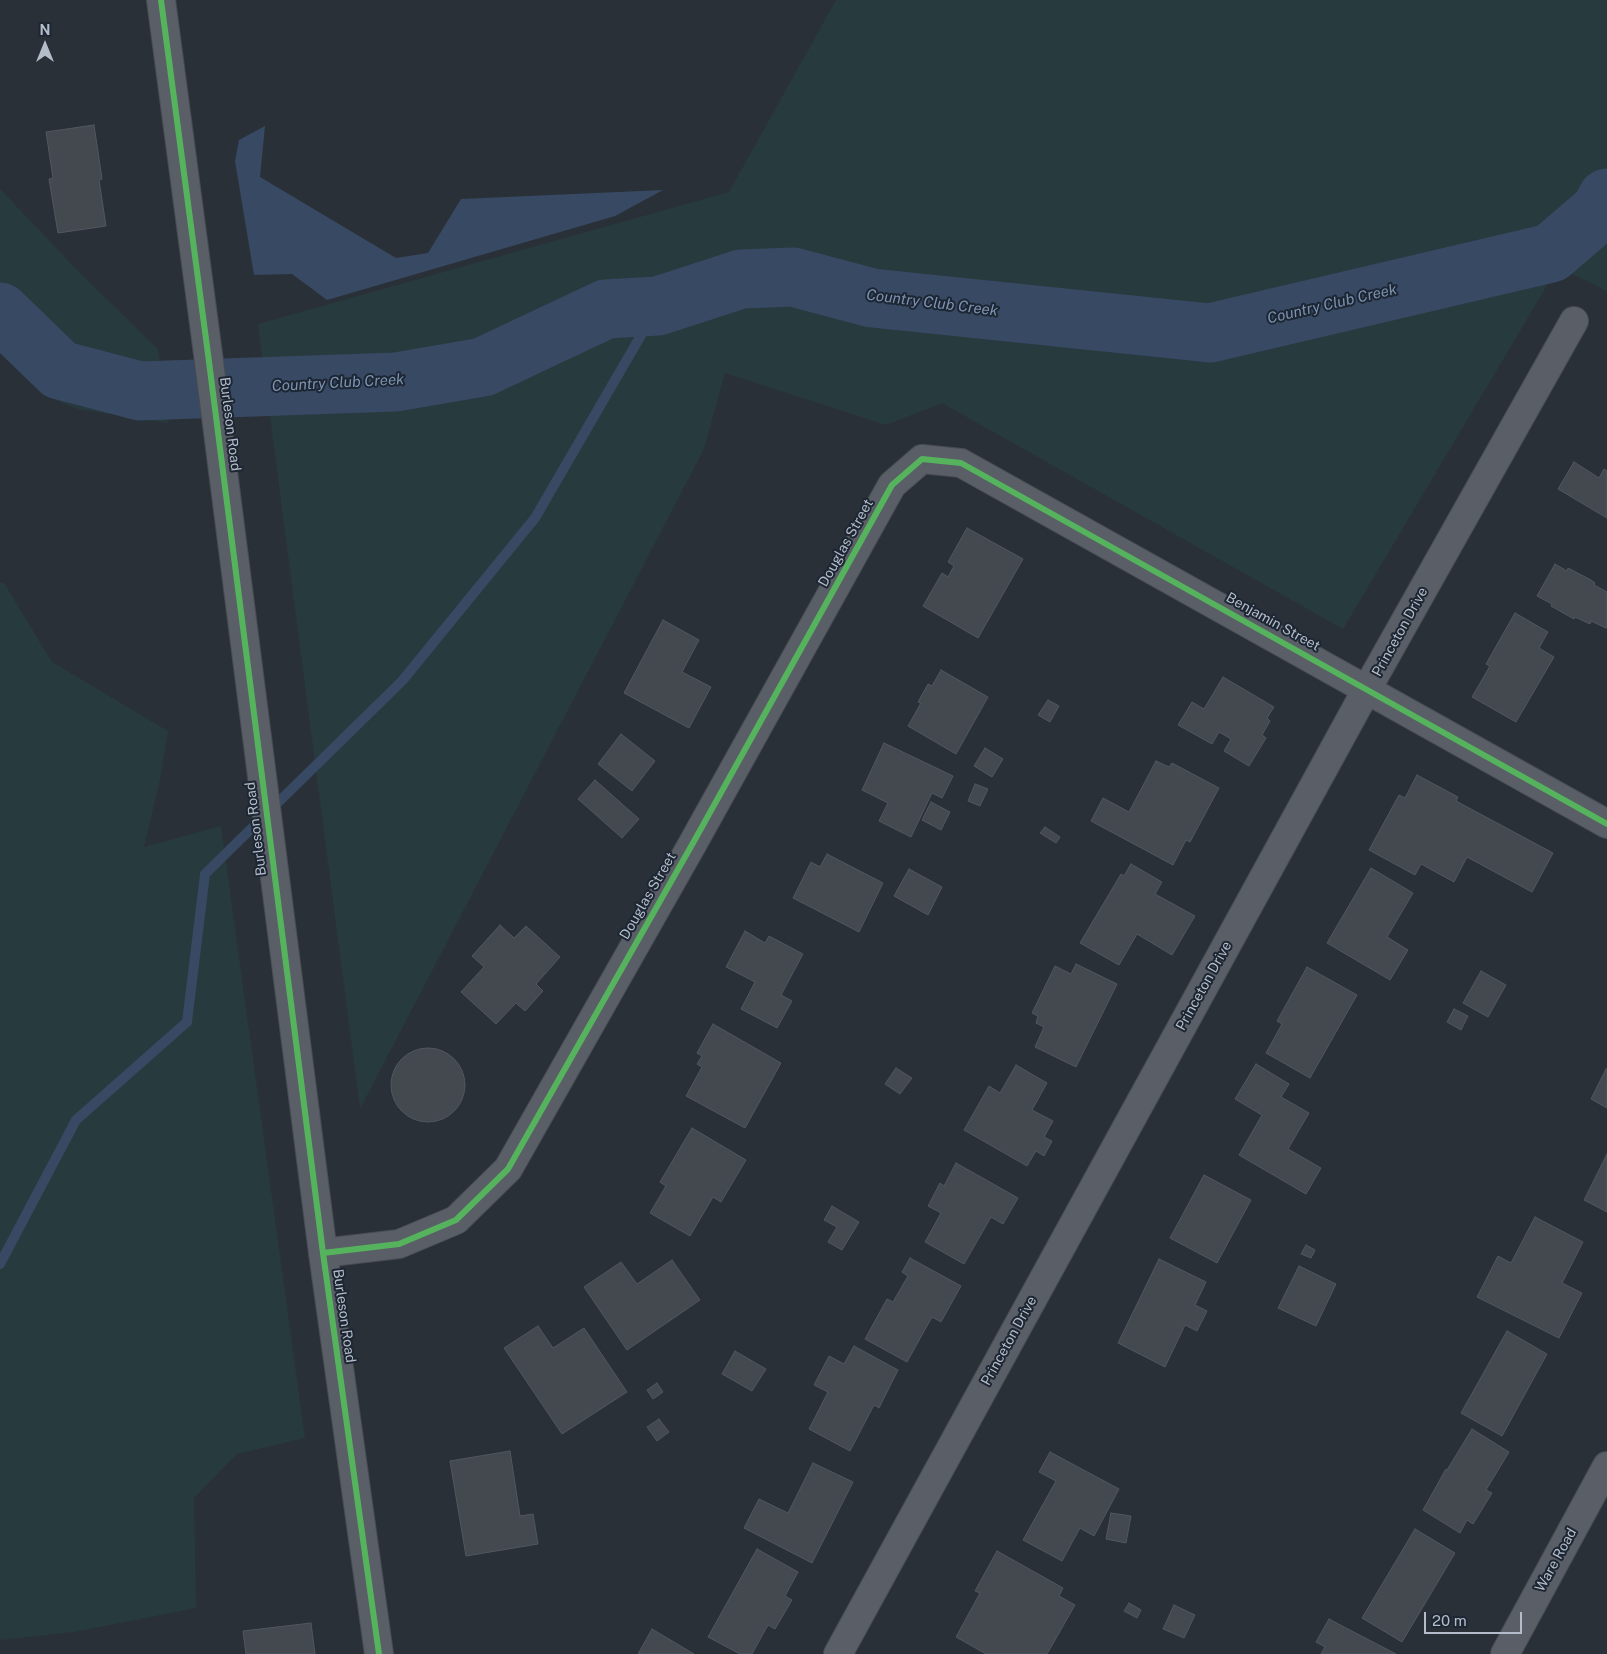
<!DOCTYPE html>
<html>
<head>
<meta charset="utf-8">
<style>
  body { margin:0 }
  #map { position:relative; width:1607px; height:1654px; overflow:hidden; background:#2a3038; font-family:"Public Sans",sans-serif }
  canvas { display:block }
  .north { position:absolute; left:20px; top:20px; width:50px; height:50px; -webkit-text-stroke:4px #1d2633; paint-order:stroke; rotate:0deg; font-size:14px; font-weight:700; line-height:20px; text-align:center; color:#b4bcc9 }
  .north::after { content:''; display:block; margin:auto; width:18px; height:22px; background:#b4bcc9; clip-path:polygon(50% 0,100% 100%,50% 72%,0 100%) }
  .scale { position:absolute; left:1424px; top:1612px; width:98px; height:22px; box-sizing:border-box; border:2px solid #b4bcc9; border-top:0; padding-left:6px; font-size:15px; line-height:18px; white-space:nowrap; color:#b4bcc9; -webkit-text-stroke:4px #1d2633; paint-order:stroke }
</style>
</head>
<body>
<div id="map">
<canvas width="1607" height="1654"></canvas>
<div class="north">N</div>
<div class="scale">20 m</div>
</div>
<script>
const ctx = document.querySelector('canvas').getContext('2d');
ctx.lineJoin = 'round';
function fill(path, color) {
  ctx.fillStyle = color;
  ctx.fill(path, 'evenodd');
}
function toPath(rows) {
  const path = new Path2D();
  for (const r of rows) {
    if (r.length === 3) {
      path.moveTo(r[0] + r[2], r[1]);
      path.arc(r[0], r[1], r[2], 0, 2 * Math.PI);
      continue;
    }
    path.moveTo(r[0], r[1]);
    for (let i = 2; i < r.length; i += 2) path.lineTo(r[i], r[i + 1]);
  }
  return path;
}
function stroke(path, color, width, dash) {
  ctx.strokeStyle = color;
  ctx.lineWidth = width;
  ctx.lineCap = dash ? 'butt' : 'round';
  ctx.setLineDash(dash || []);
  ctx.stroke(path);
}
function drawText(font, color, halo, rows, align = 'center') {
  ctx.font = font + ' "Public Sans",sans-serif';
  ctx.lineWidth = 4;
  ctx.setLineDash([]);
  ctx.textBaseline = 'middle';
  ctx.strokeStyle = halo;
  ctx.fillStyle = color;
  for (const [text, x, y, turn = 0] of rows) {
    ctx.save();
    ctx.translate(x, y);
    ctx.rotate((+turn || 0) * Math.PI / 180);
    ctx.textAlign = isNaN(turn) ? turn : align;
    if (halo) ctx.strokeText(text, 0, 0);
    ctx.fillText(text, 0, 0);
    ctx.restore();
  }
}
fill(toPath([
  [836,0,1607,0,1607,291,1558,267,1343,629,942,403,886,425,725,373,704,449,360,1109,258,324,729,192],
  [0,189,82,275,158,349,168,423,78,409,43,395,0,353],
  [0,583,4,583,52,662,168,731,160,780,144,847,221,826,305,1438,237,1454,194,1498,196,1608,74,1632,0,1640]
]), '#273a3e');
fill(toPath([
  [265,126,260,177,396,258,428,253,461,199,663,190,615,216,327,300,292,274,254,275,235,161,239,140]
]), '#384963');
stroke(toPath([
  [0,1264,76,1120,187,1022,205,874,402,681,535,518,658,306]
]), '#384963', 10);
stroke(toPath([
  [0,312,60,370,140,391,396,382,483,367,606,309,658,306,741,279,793,277,872,298,1210,333,1551,253,1601,210,1607,198]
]), '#384963', 59);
const building = toPath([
  [94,125,102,179,99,180,106,226,58,233,49,179,53,178,46,132,94,125],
  [1574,462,1599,478,1604,469,1607,471,1607,518,1558,489,1574,462],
  [967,528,1023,559,978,638,923,606,942,573,948,577,954,566,948,562,967,528],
  [1555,564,1567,571,1568,568,1591,580,1595,583,1594,585,1607,592,1607,627,1606,628,1591,621,1590,624,1575,617,1574,619,1551,606,1552,604,1537,596,1555,564],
  [1515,613,1548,632,1539,648,1554,657,1516,722,1472,697,1490,666,1486,664,1515,613],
  [663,620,699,640,682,672,711,687,689,728,624,693,663,620],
  [941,670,988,697,956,754,908,726,921,703,918,702,928,684,932,686,941,670],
  [1223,677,1274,707,1267,718,1270,721,1262,735,1266,738,1249,766,1224,751,1231,739,1219,732,1212,744,1178,725,1192,702,1204,709,1223,677],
  [1048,700,1059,706,1050,722,1038,715,1048,700],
  [621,734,655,761,632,791,598,764,621,734],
  [884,743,953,776,942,798,932,793,911,837,879,821,888,803,862,790,884,743],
  [985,748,1003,759,992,777,974,766,985,748],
  [1156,761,1169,767,1172,763,1219,788,1190,842,1186,840,1173,865,1091,821,1103,798,1129,812,1156,761],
  [1417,775,1458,797,1456,801,1553,853,1532,892,1467,857,1454,882,1421,864,1415,875,1369,850,1399,795,1405,798,1417,775],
  [595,780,639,819,622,838,578,799,595,780],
  [975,784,988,789,980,806,968,801,975,784],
  [931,802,950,812,941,830,922,820,931,802],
  [1045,827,1060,837,1056,843,1040,833,1045,827],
  [827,854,883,883,859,932,793,898,811,862,820,867,827,854],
  [1131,864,1162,882,1155,894,1195,916,1172,955,1137,934,1119,965,1080,943,1121,874,1124,876,1131,864],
  [1371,868,1413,893,1387,937,1408,950,1390,980,1327,943,1371,868],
  [909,869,942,887,928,915,894,896,909,869],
  [500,925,514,938,526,926,560,957,536,984,543,991,525,1011,516,1003,496,1024,461,992,484,967,472,956,500,925],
  [745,931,765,943,769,936,803,954,781,995,792,1001,777,1028,741,1009,755,982,726,967,745,931],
  [1076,964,1117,984,1076,1067,1035,1047,1044,1027,1036,1023,1038,1016,1032,1013,1055,966,1071,974,1076,964],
  [1307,967,1357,995,1310,1078,1266,1053,1282,1024,1277,1021,1307,967],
  [1481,971,1506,985,1488,1017,1463,1003,1481,971],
  [1454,1009,1468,1016,1461,1030,1447,1022,1454,1009],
  [713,1024,781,1063,745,1128,686,1096,702,1067,697,1064,702,1056,697,1053,713,1024],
  [428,1085,37],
  [1256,1064,1289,1084,1281,1097,1309,1113,1288,1149,1321,1168,1306,1194,1239,1155,1262,1115,1235,1099,1256,1064],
  [1016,1065,1047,1083,1032,1110,1053,1121,1044,1137,1052,1141,1044,1156,1036,1151,1027,1166,964,1130,989,1086,1000,1093,1016,1065],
  [896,1068,912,1078,900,1094,885,1084,896,1068],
  [1606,1069,1607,1069,1607,1108,1591,1099,1606,1069],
  [692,1128,746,1160,721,1202,713,1197,690,1236,650,1213,666,1186,660,1182,692,1128],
  [1607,1154,1607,1212,1584,1200,1607,1154],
  [956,1163,1018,1198,1003,1224,991,1217,964,1264,925,1242,941,1213,928,1206,940,1183,944,1186,956,1163],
  [1204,1175,1251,1200,1217,1263,1170,1238,1204,1175],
  [832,1206,859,1222,842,1250,828,1242,837,1227,824,1220,832,1206],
  [1535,1217,1583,1242,1562,1283,1582,1293,1559,1338,1477,1297,1498,1256,1511,1263,1535,1217],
  [1306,1245,1315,1250,1311,1258,1301,1254,1306,1245],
  [910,1258,961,1286,941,1322,932,1317,907,1362,865,1339,887,1299,893,1302,908,1276,902,1272,910,1258],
  [1159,1259,1206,1282,1195,1305,1207,1311,1197,1331,1185,1325,1165,1367,1118,1343,1159,1259],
  [672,1260,700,1300,627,1350,584,1287,621,1262,637,1284,672,1260],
  [1299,1266,1336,1284,1316,1326,1278,1308,1299,1266],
  [538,1326,553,1348,584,1328,627,1392,562,1434,504,1348,538,1326],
  [1507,1331,1547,1354,1502,1436,1461,1413,1507,1331],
  [854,1346,898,1370,879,1408,874,1405,850,1451,809,1429,828,1392,814,1385,829,1356,844,1364,854,1346],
  [735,1351,766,1369,752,1391,722,1374,735,1351],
  [657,1383,663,1392,653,1399,647,1390,657,1383],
  [659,1419,669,1432,657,1441,647,1427,659,1419],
  [1472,1429,1509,1452,1486,1490,1492,1493,1473,1524,1467,1520,1460,1533,1423,1510,1446,1469,1447,1470,1472,1429],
  [510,1451,520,1516,533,1514,538,1544,466,1556,450,1461,510,1451],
  [1050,1452,1119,1489,1094,1536,1080,1528,1062,1561,1023,1540,1056,1481,1039,1472,1050,1452],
  [813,1463,853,1482,812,1563,744,1528,759,1499,788,1513,813,1463],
  [1111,1513,1131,1516,1126,1543,1106,1539,1111,1513],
  [1415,1529,1455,1553,1402,1642,1362,1618,1415,1529],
  [757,1549,798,1572,785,1596,792,1600,775,1629,768,1625,752,1654,740,1654,708,1637,757,1549],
  [997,1551,1063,1588,1059,1596,1075,1605,1047,1654,986,1654,956,1637,980,1593,975,1591,997,1551],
  [1129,1603,1141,1610,1137,1618,1124,1611,1129,1603],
  [1174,1605,1195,1615,1184,1638,1163,1629,1174,1605],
  [1329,1619,1346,1628,1396,1654,1321,1654,1325,1647,1316,1642,1329,1619],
  [311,1623,315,1654,246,1654,243,1631,311,1623],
  [652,1629,694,1654,638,1654,652,1629]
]);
fill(building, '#444950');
stroke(building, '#52575f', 1);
const minor = toPath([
  [323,1253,399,1244,456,1220,508,1169,693,843,892,485,922,459,961,463,1607,824],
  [838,1654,1367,689,1574,321],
  [1505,1654,1607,1466]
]);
const tertiary = toPath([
  [161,0,208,354,323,1253,379,1654]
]);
stroke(minor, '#484c53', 30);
stroke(tertiary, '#484c53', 30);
stroke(minor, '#5a5e66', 28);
stroke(tertiary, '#5a5e66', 28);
stroke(toPath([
  [161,0,208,354,323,1253,379,1654],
  [323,1253,399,1244,456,1220,508,1169,693,843,892,485,922,459,961,463,1607,824]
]), '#56b35d', 6);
drawText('14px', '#b4bcc9', '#1d2633', [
  ["Burleson Road",230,424,83],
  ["Douglas Street",846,543,-61],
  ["Benjamin Street",1273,622,29],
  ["Princeton Drive",1400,632,-61],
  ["Burleson Road",256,829,-97],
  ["Douglas Street",648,896,-60],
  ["Princeton Drive",1204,986,-61],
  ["Burleson Road",344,1316,82],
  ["Princeton Drive",1009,1341,-61],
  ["Ware Road",1556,1560,-61]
]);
drawText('italic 15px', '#7c92b1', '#1d2633', [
  ["Country Club Creek",932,303,7],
  ["Country Club Creek",1332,304,-13],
  ["Country Club Creek",338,383,-3]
]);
</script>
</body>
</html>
